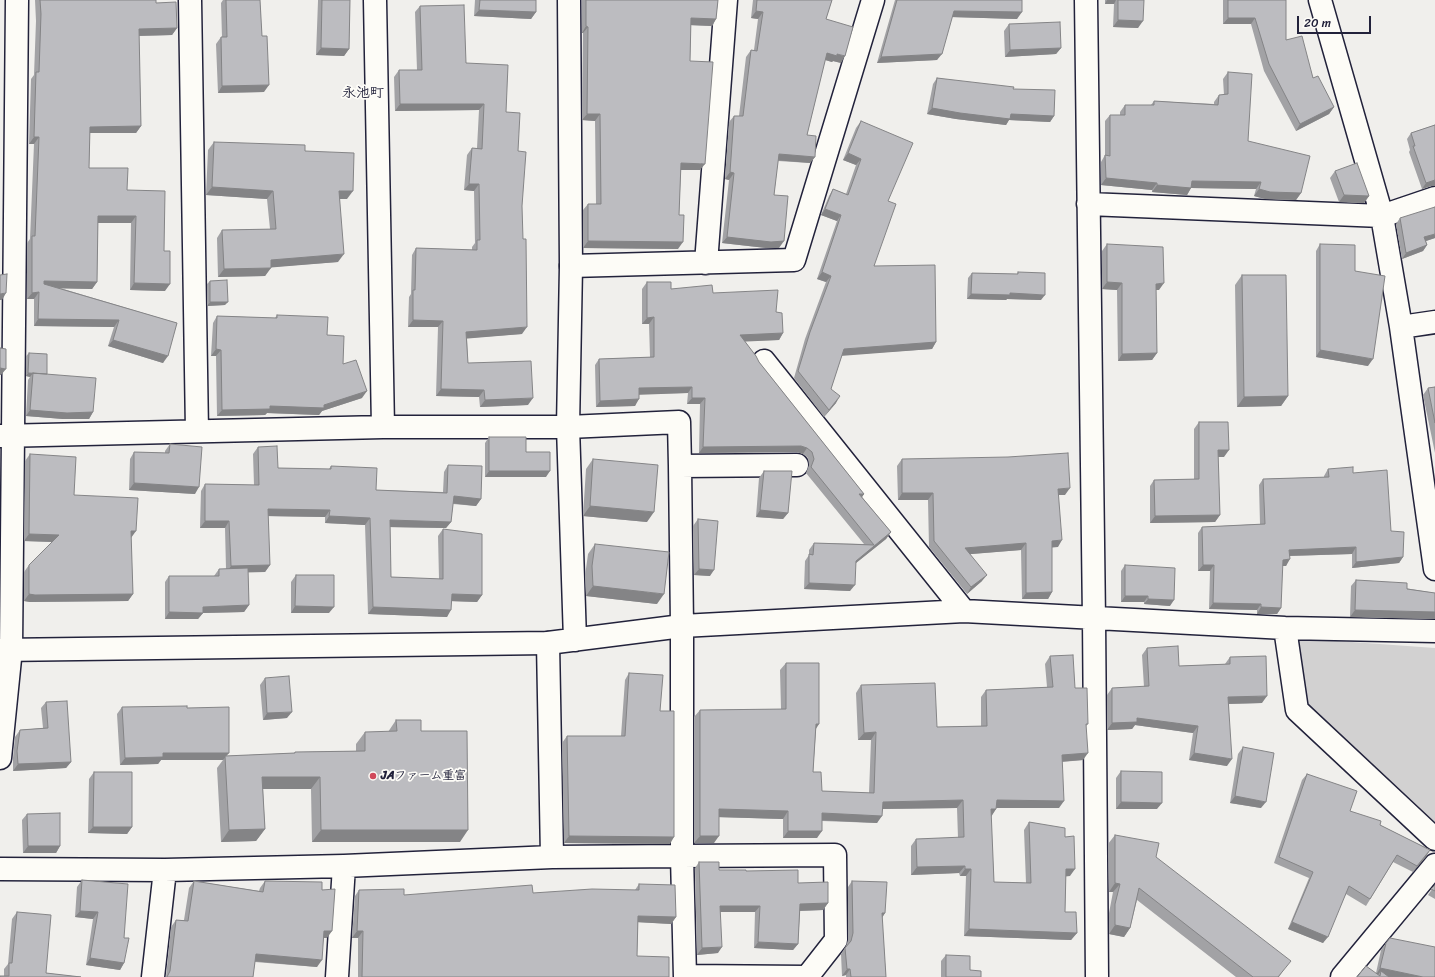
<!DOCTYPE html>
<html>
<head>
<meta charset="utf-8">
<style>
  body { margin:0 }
  #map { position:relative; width:1435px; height:977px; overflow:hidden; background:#f0efec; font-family:Sriracha,sans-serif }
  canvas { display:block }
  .scale { position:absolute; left:1297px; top:16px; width:74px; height:18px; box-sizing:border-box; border:2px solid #22223b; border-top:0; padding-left:5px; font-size:12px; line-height:14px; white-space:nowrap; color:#22223b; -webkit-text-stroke:3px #fdfcf7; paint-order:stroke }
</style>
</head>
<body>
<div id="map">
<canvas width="1435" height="977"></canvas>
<div class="scale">20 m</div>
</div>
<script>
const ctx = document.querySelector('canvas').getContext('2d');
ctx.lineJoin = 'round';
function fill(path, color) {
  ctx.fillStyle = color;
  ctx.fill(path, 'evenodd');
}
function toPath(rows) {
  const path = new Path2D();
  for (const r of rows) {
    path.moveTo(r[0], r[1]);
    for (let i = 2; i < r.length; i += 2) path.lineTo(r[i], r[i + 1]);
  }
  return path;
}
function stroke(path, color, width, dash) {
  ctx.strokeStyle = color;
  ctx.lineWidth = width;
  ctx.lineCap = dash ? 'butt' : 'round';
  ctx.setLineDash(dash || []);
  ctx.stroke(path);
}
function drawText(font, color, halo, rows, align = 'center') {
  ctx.font = font + ' Sriracha,"Klee One",sans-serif';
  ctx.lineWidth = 3.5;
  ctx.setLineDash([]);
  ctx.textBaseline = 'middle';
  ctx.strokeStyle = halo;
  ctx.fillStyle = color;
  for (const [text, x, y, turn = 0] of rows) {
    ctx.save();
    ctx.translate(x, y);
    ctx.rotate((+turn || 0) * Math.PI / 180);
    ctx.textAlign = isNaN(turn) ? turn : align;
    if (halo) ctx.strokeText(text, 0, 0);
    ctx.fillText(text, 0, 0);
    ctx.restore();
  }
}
fill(toPath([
  [1296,638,1435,648,1435,822,1307,703]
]), '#d2d1d1');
const minor = toPath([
  [190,0,197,431],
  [375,0,383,427],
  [1086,0,1094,619,1097,977],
  [1320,0,1382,216,1401,327,1435,569],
  [1088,204,1382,216,1435,198],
  [706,263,726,0],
  [571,266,794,260,873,0],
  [1401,327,1435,322],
  [764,361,964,611],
  [0,436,383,427,568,427,679,422,680,466],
  [682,626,964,611,1285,628,1435,631],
  [1285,628,1297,710,1435,839],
  [548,643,552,857],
  [0,758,11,649,17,0],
  [0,869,165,870,344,866,552,857,682,856,682,626,680,466,797,465],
  [685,976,807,977],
  [153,977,165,870],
  [337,977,344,866],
  [685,977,682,856,835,855,836,940,807,977],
  [1342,977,1435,865]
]);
const tertiary = toPath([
  [569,0,571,266,568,427,575,640],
  [0,650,548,643,682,626]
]);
stroke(minor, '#22223b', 25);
stroke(tertiary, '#22223b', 25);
stroke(minor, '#fdfcf7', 22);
stroke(tertiary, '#fdfcf7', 22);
fill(toPath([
  [35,0,156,0,156,3,177,28,172,35,139,36,141,126,136,133,90,133,89,168,127,190,164,251,165,291,130,290,131,223,98,223,97,282,92,289,60,288,177,323,163,363,108,346,114,327,34,326,34,299,27,299,27,243,30,239,34,144,29,144,31,79,34,75,36,21],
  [223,0,260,0,264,92,218,93,216,44,221,37,222,37,221,3],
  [318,0,350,0,349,49,344,56,316,55,318,1],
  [475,0,536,0,536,12,531,19,474,16],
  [582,0,718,0,716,19,712,26,691,25,690,61,700,170,681,170,679,215,678,249,583,248,583,210,588,204,596,204,595,121,582,120,583,33,582,33],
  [753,0,832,0,826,19,841,63,833,61,832,62,825,60,807,135,815,157,810,163,778,161,774,195,779,248,766,248,722,243,729,180,725,179,729,122,734,116,739,116,746,57,751,50,754,50,758,19,751,18],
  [895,0,1022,0,1017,19,952,17,937,60,877,63],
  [1105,0,1144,0,1138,28,1113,27,1114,4,1105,4],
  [1223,0,1286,0,1286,40,1334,107,1329,114,1296,131,1264,71,1251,24,1223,24],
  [420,6,506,112,518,151,522,206,522,334,467,338,468,363,528,405,480,407,479,397,436,396,438,327,408,327,409,297,411,294,412,255,416,248,472,250,472,247,475,243,474,191,464,190,467,155,472,148,477,148,479,110,395,111,394,77,399,70,417,70,415,12],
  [1009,24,1061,48,1056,54,1005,57,1004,31],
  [1228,72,1248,141,1301,193,1296,200,1265,199,1254,196,1256,189,1191,188,1187,195,1152,192,1152,190,1101,185,1101,162,1105,155,1105,121,1110,115,1120,115,1120,112,1125,105,1151,105,1154,101,1214,104,1214,102,1219,95,1224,95,1223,79],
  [937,78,1013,89,1054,116,1050,122,1009,120,1006,125,956,119,927,114,933,84],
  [861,121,888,201,874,266,936,342,932,349,842,355,831,389,836,403,824,417,794,378,805,339,826,282,817,279,837,221,821,215,829,196,833,189,846,194,856,165,843,160,856,128],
  [1435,125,1435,186,1431,186,1422,189,1409,152,1410,150,1407,139,1411,133],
  [214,142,305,151,347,199,340,199,338,262,271,267,265,276,218,277,217,238,222,230,270,229,267,199,206,195,208,150],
  [1335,171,1369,196,1364,203,1339,202,1330,178],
  [1400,218,1435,238,1426,241,1427,245,1423,251,1402,259,1396,224],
  [1107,244,1159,290,1156,290,1157,353,1152,360,1118,361,1117,290,1102,289,1102,251],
  [1320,244,1355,271,1368,366,1316,357,1316,251],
  [1018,272,1041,300,1007,299,1006,300,967,299,968,278,972,273,1017,274],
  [1242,275,1288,396,1281,406,1237,407,1235,285],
  [210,281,225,305,207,306,207,284],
  [647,282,671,289,713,293,776,312,783,333,779,340,745,341,759,362,864,494,862,497,891,532,886,539,856,563,850,591,804,589,805,561,809,555,809,550,814,543,864,544,806,473,809,465,808,458,803,454,797,452,699,453,700,404,687,404,688,393,639,394,635,406,596,407,595,365,599,359,650,357,649,324,642,324,642,289],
  [277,315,327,335,362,398,322,411,319,415,267,413,265,415,217,416,216,356,211,356,213,323,217,316,275,318],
  [29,353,47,374,46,374,93,412,89,419,63,419,26,416,28,380,30,377,26,376,26,356],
  [1435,387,1435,453,1423,395,1428,388],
  [1199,422,1224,457,1218,457,1220,515,1215,522,1150,523,1150,486,1154,480,1194,479,1194,429],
  [489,437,546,477,485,477,485,443],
  [170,444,195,494,129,490,130,459,134,452,165,453,165,451],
  [258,447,278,468,329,469,331,466,376,490,443,492,444,472,448,465,481,499,476,506,453,504,451,522,446,528,390,527,391,577,439,579,438,536,443,529,482,595,477,602,452,601,447,617,368,614,365,525,325,523,325,517,268,516,270,565,265,572,248,572,249,605,244,612,203,613,198,619,165,619,165,582,169,576,214,576,219,569,226,569,225,528,200,528,201,491,205,484,254,485,253,454],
  [30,454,74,495,131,538,133,594,128,601,30,602,24,601,24,572,29,565,52,542,24,541,25,461],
  [593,459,647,522,583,516,586,469],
  [902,459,1065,495,1058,495,1058,547,1052,547,1052,592,1048,599,1022,599,1021,550,970,554,982,581,967,594,929,547,928,500,898,500,897,466],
  [1328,469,1353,473,1391,531,1403,557,1399,563,1352,568,1352,554,1290,556,1286,566,1282,566,1281,608,1277,614,1257,614,1257,610,1209,609,1210,571,1198,571,1198,533,1202,527,1260,524,1259,485,1263,479,1324,477,1324,476],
  [764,471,788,513,783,519,756,517,759,478],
  [698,519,710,576,694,575,693,526],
  [595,544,657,604,586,596,585,576,588,554],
  [1125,565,1170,606,1144,604,1144,602,1121,602,1121,571],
  [296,575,329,613,291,613,291,582],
  [1356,580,1435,593,1435,619,1350,617,1351,586],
  [1147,648,1179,666,1225,664,1230,657,1262,703,1229,704,1227,766,1189,760,1193,733,1135,725,1132,729,1107,730,1107,695,1112,688,1144,687,1142,655],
  [1050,656,1075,688,1088,724,1086,726,1083,760,1062,762,1059,808,996,808,996,809,991,816,994,882,1026,883,1024,830,1029,822,1065,837,1070,876,1066,876,1065,912,1077,933,1071,940,964,936,966,876,960,876,959,873,911,875,911,846,916,839,958,838,957,808,883,809,877,823,822,821,817,838,783,838,783,819,719,817,714,843,694,843,694,717,700,710,781,709,780,670,786,663,816,730,813,772,822,791,869,793,871,740,858,740,856,693,861,685,937,727,981,726,981,697,986,690,1047,687,1045,664],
  [629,673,660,711,670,844,564,843,562,743,567,736,621,736,625,680],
  [265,678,287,718,263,720,260,685],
  [46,702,71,762,66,768,13,771,13,758,15,737,20,730,43,728,41,708],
  [122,707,187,708,226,756,294,753,295,752,356,751,356,744,365,732,388,732,396,720,421,731,460,842,312,842,311,789,263,789,265,829,256,841,221,842,217,768,223,760,161,760,158,764,120,765,117,714],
  [1243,747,1261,808,1230,803,1238,754],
  [1121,771,1157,809,1116,809,1116,778],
  [94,772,132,827,127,834,88,833,89,779],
  [1307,774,1350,811,1380,825,1430,850,1413,872,1393,862,1366,906,1346,894,1323,943,1288,929,1309,878,1274,863,1302,780],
  [27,814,60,846,56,853,23,853,22,820],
  [1115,835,1156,857,1284,969,1279,977,1236,977,1137,900,1130,928,1124,937,1109,934,1109,913,1113,892,1109,892,1108,844],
  [699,862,719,870,746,871,798,883,828,903,823,910,800,911,798,944,793,950,754,948,755,912,720,912,718,953,697,955,695,868],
  [82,880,124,963,120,970,86,965,93,919,75,917,77,887],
  [194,881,259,891,260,888,265,881,322,890,327,938,324,938,317,967,255,962,253,977,166,977,171,927,176,920,184,920,189,888],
  [852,881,885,913,882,918,886,977,846,977,846,975,842,976,841,954,846,946,848,940,848,887],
  [639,884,676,917,671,924,638,922,637,956,669,977,358,977,358,938,352,938,355,896,359,890,404,895,533,893,635,890],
  [1435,885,1435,899,1428,895],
  [17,912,46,973,81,977,4,976,4,969,8,964,12,919],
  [1386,943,1435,977,1357,977,1376,973,1381,950],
  [946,955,970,970,981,977,941,977,941,961]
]), '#a2a2a5');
fill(toPath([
  [1107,0,1116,0,1114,4,1105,4],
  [479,10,536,12,531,19,474,16],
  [756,11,763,12,758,19,751,18],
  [954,11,1022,12,1017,19,950,17],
  [691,18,716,19,712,26,687,25],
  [1228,18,1255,18,1251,24,1223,24],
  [1118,20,1143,21,1138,28,1113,27],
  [586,26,588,27,583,33,582,33],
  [177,28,172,35,134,36,139,29],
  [321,48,349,49,344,56,316,55],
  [1061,48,1056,54,1005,57,1010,50],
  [827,53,837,54,845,56,841,63,833,61,832,62,822,59],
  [942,54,937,60,877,63,881,57],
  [269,85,264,92,218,93,222,86],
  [400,104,484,104,479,110,395,111],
  [1334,107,1329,114,1296,131,1300,124],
  [932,108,1054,116,1050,122,1009,120,1006,125,956,119,927,114],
  [587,114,600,114,595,121,582,120],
  [141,126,136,133,86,133,90,127],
  [34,137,39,137,34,144,29,144],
  [848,153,861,159,856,165,843,160],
  [779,154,815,157,810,163,774,160],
  [681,163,705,164,700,170,677,170],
  [730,172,734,173,729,180,725,179],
  [1106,178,1157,183,1152,190,1101,185],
  [1435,180,1435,186,1431,186,1422,189,1426,183],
  [1192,181,1261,182,1256,189,1191,188,1187,195,1152,192,1157,185],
  [469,184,479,184,474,191,464,190],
  [212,187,273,191,267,199,206,195],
  [1259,189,1301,193,1296,200,1265,199,1254,196],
  [339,191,353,191,347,199,334,199],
  [1344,195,1369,196,1364,203,1339,202],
  [825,209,841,215,837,221,821,215],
  [98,216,136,216,131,223,93,223],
  [1435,234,1435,238,1420,243,1424,237],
  [727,237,784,241,779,248,766,248,722,243],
  [588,241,683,242,678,249,583,248],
  [1427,245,1423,251,1402,259,1406,253],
  [344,254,338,262,265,268,271,260],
  [271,268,265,276,218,277,224,269],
  [822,272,831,276,826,282,817,279],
  [44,281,97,282,92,289,39,288],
  [1107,282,1122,283,1117,290,1102,289],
  [134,283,170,284,165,291,130,290],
  [1164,283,1159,290,1151,290,1156,284],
  [39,292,34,299,27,299,32,293],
  [6,293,2,300,0,300,0,294],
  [1010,293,1045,295,1041,300,1007,299,1006,300,967,299,971,294],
  [210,302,228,302,225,305,207,306],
  [654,317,649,324,642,324,647,318],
  [38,319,119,320,114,327,34,326],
  [413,320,443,321,438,327,408,327],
  [527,327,522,334,462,339,466,332],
  [783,333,779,340,736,342,740,335],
  [113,340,168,356,163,363,108,346],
  [936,342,932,349,840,356,844,349],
  [216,349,221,350,216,356,211,356],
  [1320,350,1373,359,1368,366,1316,357],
  [1157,353,1152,360,1118,361,1122,354],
  [0,368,6,369,1,375,0,375],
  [28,373,47,374,44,377,33,373,30,377,26,376],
  [692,387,688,393,634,395,639,388],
  [441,389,484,390,479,397,436,396],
  [367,391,362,398,322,411,319,415,267,413,265,415,217,416,222,410,270,406,324,405],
  [840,396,836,403,824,417,829,410],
  [1288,396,1281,406,1237,407,1244,397],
  [533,398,528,405,480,407,485,400],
  [692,398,705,398,700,404,687,404],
  [639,399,635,406,596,407,600,401],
  [30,410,93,412,89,419,63,419,26,416],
  [801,446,807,448,803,454,797,452,699,453,703,447],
  [1218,450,1229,450,1224,457,1214,457],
  [489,471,550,471,546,477,485,477],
  [134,483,199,487,195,494,129,490],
  [1070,488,1065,495,1053,495,1058,489],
  [902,493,933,493,928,500,898,500],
  [859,494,864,494,860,500],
  [454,496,481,499,476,506,449,503],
  [590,506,654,512,647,522,583,516],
  [268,509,330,510,325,517,263,516],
  [760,510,788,513,783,519,756,517],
  [1220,515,1215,522,1150,523,1155,516],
  [329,516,370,518,365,525,325,523],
  [390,520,451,522,446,528,385,527],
  [205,521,229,521,225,528,200,528],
  [131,531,136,531,131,538],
  [891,532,886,539,851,567,856,561],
  [29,534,59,535,54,542,24,541],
  [1062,540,1058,547,1047,548,1052,541],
  [1026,543,1021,550,960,555,965,548],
  [1356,547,1352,554,1285,556,1289,550],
  [1403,557,1399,563,1352,568,1356,562],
  [1290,559,1286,566,1278,566,1283,560],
  [270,565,265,572,226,573,231,566],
  [1203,565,1214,565,1210,571,1198,571],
  [699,569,714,570,710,576,694,575],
  [987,575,982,581,967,594,971,587],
  [809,583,855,585,850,591,804,589],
  [593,586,664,594,657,604,586,596],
  [1052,592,1048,599,1022,599,1026,593],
  [29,594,133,594,128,601,30,602,24,601],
  [452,594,482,595,477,602,447,601],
  [1125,596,1148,596,1144,602,1121,602],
  [1148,599,1174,600,1170,606,1144,604],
  [1213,603,1261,604,1257,610,1209,609],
  [249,605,244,612,203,613,198,619,165,619,169,612,203,607],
  [295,606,334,607,329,613,291,613],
  [373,607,451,610,447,617,368,614],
  [1261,607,1281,608,1277,614,1257,614],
  [1355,610,1435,612,1435,619,1350,617],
  [1267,696,1262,703,1224,704,1228,697],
  [292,712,287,718,263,720,267,713],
  [1137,718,1198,726,1193,733,1135,725,1132,729,1107,730,1112,723],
  [816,724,819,724,814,732],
  [876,732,871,740,858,740,864,733],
  [163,753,229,753,223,760,161,760,158,764,120,765,125,758],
  [1088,753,1083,760,1057,762,1062,755],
  [1194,753,1232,759,1227,766,1189,760],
  [71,762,66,768,13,771,18,764],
  [262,777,320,777,311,789,254,789],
  [1235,796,1266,802,1261,808,1230,803],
  [963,800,957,808,878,809,883,802],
  [997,800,1064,801,1059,808,991,808],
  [1121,802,1162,803,1157,809,1116,809],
  [719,809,788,811,783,819,714,817],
  [991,809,996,809,991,817],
  [822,813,882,816,877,823,816,820],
  [93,827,132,827,127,834,88,833],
  [265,829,256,841,221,842,229,830],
  [321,830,468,830,460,842,312,842],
  [788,831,822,831,817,838,783,838],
  [569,836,674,837,670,844,564,843],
  [700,836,719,836,714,843,694,843],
  [28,846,60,846,56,853,23,853],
  [1430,850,1426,857,1413,872,1417,866],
  [965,866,959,873,911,875,917,867],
  [965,869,971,869,966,876,960,876],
  [1066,869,1075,869,1070,876,1061,877],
  [1115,883,1120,884,1113,892,1109,892],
  [828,903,823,910,795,911,800,904],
  [720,906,760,906,755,912,715,912],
  [80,911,98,912,93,919,75,917],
  [882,913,885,913,881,919],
  [638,916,676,917,671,924,634,922],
  [1292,922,1328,937,1323,943,1288,929],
  [1115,925,1130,928,1124,937,1109,934],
  [969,929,1077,933,1071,940,964,936],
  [324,931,332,931,327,938,319,938],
  [357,931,363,931,358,938,352,938],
  [758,942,798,944,793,950,754,948],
  [722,947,718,953,697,955,702,948],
  [256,954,322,960,317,967,251,961],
  [90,958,124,963,120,970,86,965],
  [1380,968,1423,977,1384,977,1381,971,1377,976,1376,975],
  [847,969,850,969,846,975,842,976]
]), '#848486');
const building = toPath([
  [40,0,156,0,156,3,176,2,177,28,139,29,141,126,90,127,89,168,128,168,127,190,165,191,164,251,170,251,170,284,134,283,136,216,98,216,97,282,44,281,44,284,177,323,168,356,113,340,119,320,38,319,39,292,32,293,32,236,35,236,39,137,34,137,36,72,39,72,41,14,40,0],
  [226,0,260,0,262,36,267,36,269,85,222,86,221,37,227,37,226,0],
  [322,0,350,0,349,49,321,48,322,0],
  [480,0,536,0,536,12,479,10,480,0],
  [586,0,718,0,716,19,691,18,690,61,713,62,705,164,681,163,679,215,684,215,683,242,588,241,588,204,601,204,600,114,587,114,588,27,586,26,586,0],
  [757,0,832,0,826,19,853,27,845,56,837,54,837,56,827,53,807,135,816,136,815,157,779,154,774,195,788,196,784,241,771,242,727,237,734,173,730,172,734,116,743,116,751,50,757,51,763,12,756,11,757,0],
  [897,0,1022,0,1022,12,954,11,942,54,881,57,897,0],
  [1118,0,1144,0,1143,21,1118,20,1118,0],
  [1228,0,1286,0,1286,40,1302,36,1313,78,1318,76,1334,107,1300,124,1269,64,1255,18,1228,18,1228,0],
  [464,5,466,63,508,65,506,112,520,113,518,151,526,152,522,206,523,239,526,239,527,327,466,332,468,363,531,361,533,398,485,400,484,390,441,389,443,321,413,320,413,290,415,290,416,248,477,250,477,240,480,240,479,184,469,184,472,148,482,149,484,104,400,104,399,70,422,70,420,6,464,5],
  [1060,22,1061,48,1010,50,1009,24,1060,22],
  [1228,72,1252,74,1248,141,1310,156,1301,193,1270,192,1259,189,1261,182,1192,181,1191,188,1157,185,1157,183,1106,178,1105,155,1110,156,1110,115,1125,115,1125,105,1154,105,1154,101,1218,105,1219,95,1228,94,1228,72],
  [937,78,1014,87,1013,89,1055,90,1054,116,1011,114,1010,119,960,113,932,108,937,78],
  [861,121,913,143,888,201,896,204,874,266,935,265,936,342,844,349,831,389,840,396,829,410,798,371,810,332,831,276,822,272,841,215,825,209,833,189,848,195,861,159,848,153,861,121],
  [1435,125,1435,180,1426,183,1413,146,1415,146,1411,133,1435,125],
  [214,142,305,145,305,151,354,153,353,191,339,191,344,254,271,260,271,268,224,269,222,230,276,229,273,191,212,187,214,142],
  [1357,163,1369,196,1344,195,1335,171,1357,163],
  [1435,207,1435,234,1424,237,1427,245,1406,253,1400,218,1435,207],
  [1107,244,1163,247,1164,283,1156,284,1157,353,1122,354,1122,283,1107,282,1107,244],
  [1320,244,1355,245,1355,271,1385,276,1373,359,1320,350,1320,244],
  [1018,272,1045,273,1045,295,1010,293,1010,295,971,294,972,273,1018,274,1018,272],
  [7,274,6,293,0,294,0,275,7,274],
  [1242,275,1286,275,1288,396,1244,397,1242,275],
  [227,280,228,302,210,302,210,281,227,280],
  [647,282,671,282,671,289,712,285,713,293,778,290,776,312,782,313,783,333,740,335,756,356,759,362,864,494,859,494,891,532,856,561,855,585,809,583,809,554,813,555,814,543,874,545,811,467,814,459,812,452,807,448,801,446,703,447,705,398,692,398,692,387,639,388,639,399,600,401,599,359,654,357,654,317,647,318,647,282],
  [277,315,328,317,327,335,344,336,343,364,356,360,367,391,324,405,324,408,270,406,270,409,222,410,221,350,216,349,217,316,277,318,277,315],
  [0,348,6,349,6,369,0,368,0,348],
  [29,353,47,354,47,374,28,373,29,353],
  [33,373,96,378,93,412,67,413,30,410,33,373],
  [1435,387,1435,423,1428,388,1435,387],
  [1199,422,1228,422,1229,450,1218,450,1220,515,1155,516,1154,480,1199,479,1199,422],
  [489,437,526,437,526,452,550,452,550,471,489,471,489,437],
  [170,444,202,447,199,487,134,483,134,452,169,453,170,444],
  [277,446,278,468,331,469,331,466,377,468,376,490,447,493,448,465,482,466,481,499,454,496,451,522,390,520,391,577,443,579,443,529,482,534,482,595,452,594,451,610,373,607,370,518,329,516,330,510,268,509,270,565,231,566,229,521,205,521,205,484,259,485,258,447,277,446],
  [1068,453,1070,488,1058,489,1062,540,1052,541,1052,592,1026,593,1026,543,965,548,987,575,971,587,934,541,933,493,902,493,902,459,1008,457,1068,453],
  [30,454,76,457,74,495,138,498,136,531,131,531,133,594,35,595,29,594,29,565,59,535,29,534,30,454],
  [593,459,658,465,654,512,590,506,593,459],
  [1353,467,1353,473,1387,470,1391,531,1404,532,1403,557,1356,562,1356,547,1289,550,1290,559,1283,560,1281,608,1261,607,1261,604,1213,603,1214,565,1203,565,1202,527,1265,524,1263,479,1329,477,1328,469,1353,467],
  [764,471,792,471,788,513,760,510,764,471],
  [698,519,718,521,714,570,699,569,698,519],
  [595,544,669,552,664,594,593,586,592,566,595,544],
  [1125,565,1175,568,1174,600,1148,599,1148,596,1125,596,1125,565],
  [248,568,249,605,203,607,203,613,169,612,169,576,219,576,219,569,248,568],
  [296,575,334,575,334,607,295,606,296,575],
  [1356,580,1407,583,1407,589,1435,593,1435,612,1355,610,1356,580],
  [1178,646,1179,666,1230,664,1230,657,1266,656,1267,696,1228,697,1232,759,1194,753,1198,726,1137,718,1137,722,1112,723,1112,688,1149,686,1147,648,1178,646],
  [1073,655,1075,688,1087,688,1088,724,1086,724,1088,753,1062,755,1064,801,997,800,996,809,991,809,994,882,1031,883,1029,822,1065,828,1065,837,1074,836,1075,869,1066,869,1065,912,1076,912,1077,933,969,929,971,869,965,869,965,866,917,867,916,839,964,837,963,800,883,802,882,816,822,813,822,831,788,831,788,811,719,809,719,836,700,836,700,710,786,709,786,663,819,663,819,724,816,724,813,772,821,772,822,791,874,793,876,732,864,733,861,685,935,683,937,727,987,726,986,690,1053,687,1050,656,1073,655],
  [629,673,663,675,660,711,674,711,674,837,569,836,567,736,625,736,629,673],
  [289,676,292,712,267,713,265,678,289,676],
  [67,701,71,762,18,764,17,751,20,730,48,728,46,702,67,701],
  [187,706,187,708,229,707,229,753,163,753,163,757,125,758,122,707,187,706],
  [396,720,421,720,421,731,467,731,468,830,321,830,320,777,262,777,265,829,229,830,225,756,295,753,295,752,365,751,365,732,397,731,396,720],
  [1243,747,1274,753,1266,802,1235,796,1243,747],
  [1121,771,1162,772,1162,803,1121,802,1121,771],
  [94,772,132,772,132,827,93,827,94,772],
  [1307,774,1357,791,1350,811,1381,821,1380,825,1430,850,1417,866,1397,855,1370,899,1349,886,1328,937,1292,922,1313,872,1279,857,1307,774],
  [60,813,60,846,28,846,27,814,60,813],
  [1115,835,1159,843,1156,857,1291,961,1278,977,1253,977,1139,888,1130,928,1115,925,1115,904,1120,884,1115,883,1115,835],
  [699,862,719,862,719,870,746,870,746,871,798,870,798,883,828,882,828,903,800,904,798,944,758,942,760,906,720,906,722,947,702,948,699,862],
  [82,880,128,884,124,938,129,938,124,963,90,958,98,912,80,911,82,880],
  [194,881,263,892,265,881,322,882,322,890,335,889,332,931,324,931,322,960,256,954,253,977,167,977,170,971,176,920,188,921,194,881],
  [852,881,887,882,885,913,882,913,886,977,851,977,850,969,847,969,845,948,851,941,853,933,852,881],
  [639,884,675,885,676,917,638,916,637,956,669,957,669,977,362,977,363,931,357,931,359,890,404,889,404,895,532,885,533,893,592,889,639,890,639,884],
  [1435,885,1435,891,1431,889,1435,885],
  [17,912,51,915,46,973,81,977,0,977,0,976,9,976,9,963,12,963,17,912],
  [1390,938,1435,947,1435,977,1423,977,1380,968,1386,943,1390,938],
  [946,955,970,956,970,970,981,971,981,977,946,977,946,955],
  [1366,966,1380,976,1381,971,1389,977,1357,977,1366,966]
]);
fill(building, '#bcbcc0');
stroke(building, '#848486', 1);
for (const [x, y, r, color] of [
  [373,776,4,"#d1495b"]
]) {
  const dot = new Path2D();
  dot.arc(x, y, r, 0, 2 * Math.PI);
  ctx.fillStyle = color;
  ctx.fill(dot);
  stroke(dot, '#fdfcf7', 1.5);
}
drawText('bold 12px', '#22223b', '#fdfcf7', [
  ["JAファーム重富",381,776]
], 'left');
drawText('bold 14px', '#22223b', '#fdfcf7', [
  ["永池町",363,93]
]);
</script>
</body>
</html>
